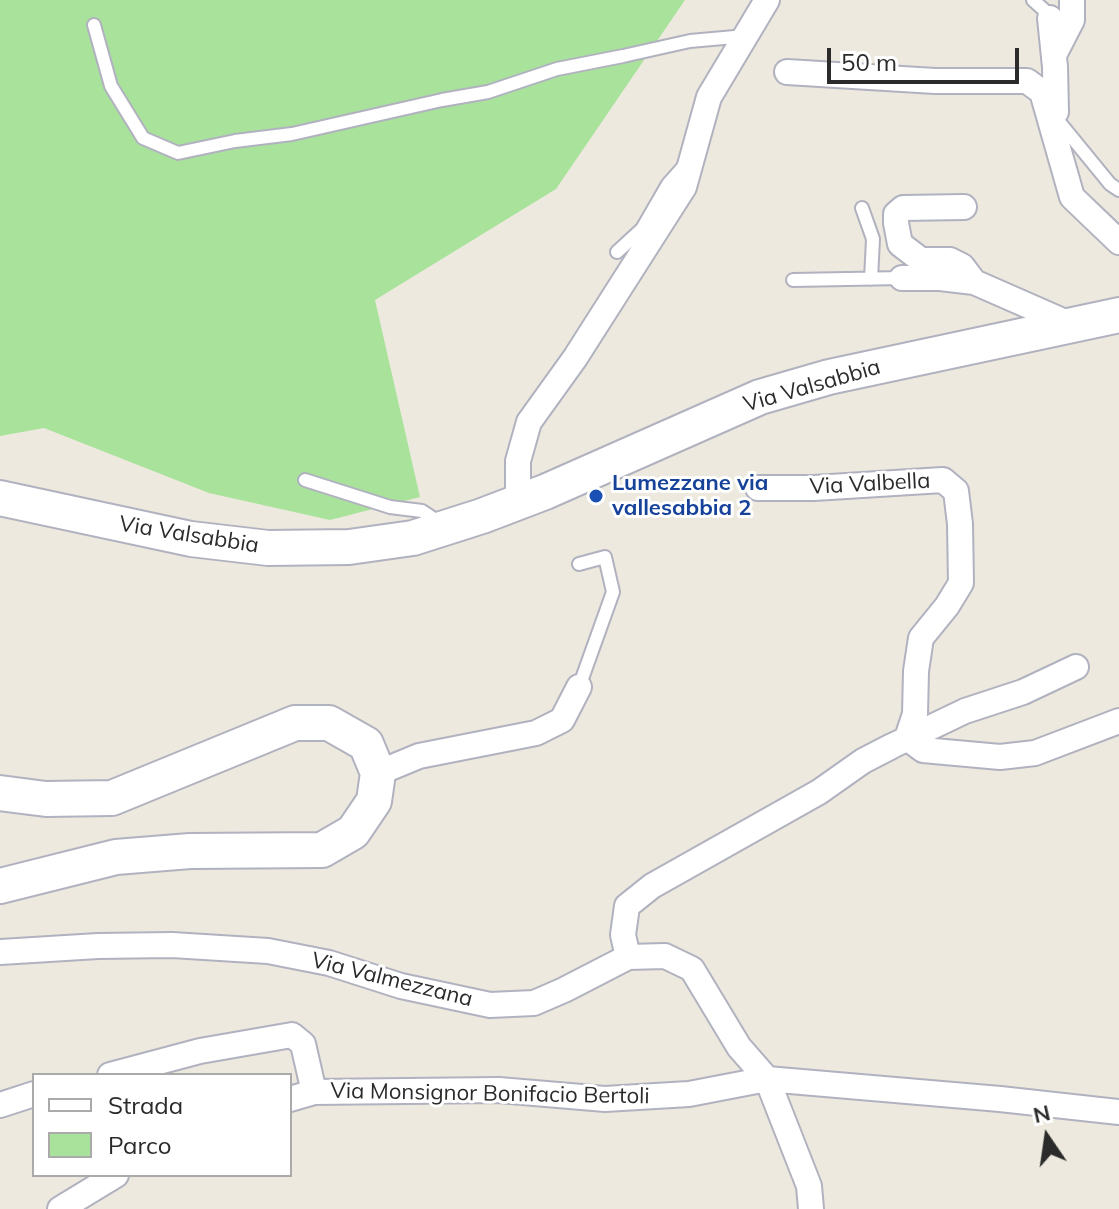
<!DOCTYPE html>
<html>
<head>
<meta charset="utf-8">
<style>
  body { margin:0 }
  #map { position:relative; width:1119px; height:1209px; overflow:hidden; background:#ede9de; font-family:Mulish,sans-serif }
  canvas { display:block }
  .legend { position:absolute; left:32px; top:1073px; width:260px; height:104px; box-sizing:border-box; background:#fff; border:2px solid #aaa; margin:0; padding:10px 14px; list-style:none; font-size:24px; color:#2b2b2b }
  .legend li { display:flex; align-items:center; gap:16px; height:40px }
  .legend b { width:40px; border:2px solid #aaa }
  .north { position:absolute; left:1007px; top:1097px; width:80px; height:80px; -webkit-text-stroke:6px #fff; paint-order:stroke; rotate:347deg; font-size:22px; font-weight:700; line-height:32px; text-align:center; color:#2b2b2b }
  .north::after { content:''; display:block; margin:auto; width:28px; height:36px; background:#2b2b2b; clip-path:polygon(50% 0,100% 100%,50% 72%,0 100%) }
  .scale { position:absolute; left:827px; top:48px; width:192px; height:36px; box-sizing:border-box; border:4px solid #2b2b2b; border-top:0; padding-left:10px; font-size:24px; line-height:28px; white-space:nowrap; color:#2b2b2b; -webkit-text-stroke:6px #fff; paint-order:stroke }
</style>
</head>
<body>
<div id="map">
<canvas width="1119" height="1209"></canvas>
<ul class="legend">
<li><b style="height:10px;background:#fff"></b>Strada</li>
<li><b style="height:22px;background:#a9e39b"></b>Parco</li>
</ul>
<div class="north">N</div>
<div class="scale">50 m</div>
</div>
<script>
const ctx = document.querySelector('canvas').getContext('2d');
ctx.lineJoin = 'round';
function fill(path, color) {
  ctx.fillStyle = color;
  ctx.fill(path, 'evenodd');
}
function toPath(rows) {
  const path = new Path2D();
  for (const r of rows) {
    path.moveTo(r[0], r[1]);
    for (let i = 2; i < r.length; i += 2) path.lineTo(r[i], r[i + 1]);
  }
  return path;
}
function stroke(path, color, width, dash) {
  ctx.strokeStyle = color;
  ctx.lineWidth = width;
  ctx.lineCap = dash ? 'butt' : 'round';
  ctx.setLineDash(dash || []);
  ctx.stroke(path);
}
function drawText(font, color, halo, rows, align = 'center') {
  ctx.font = font + ' Mulish,sans-serif';
  ctx.lineWidth = 6;
  ctx.setLineDash([]);
  ctx.textBaseline = 'middle';
  ctx.strokeStyle = halo;
  ctx.fillStyle = color;
  for (const [text, x, y, turn = 0] of rows) {
    ctx.save();
    ctx.translate(x, y);
    ctx.rotate((+turn || 0) * Math.PI / 180);
    ctx.textAlign = isNaN(turn) ? turn : align;
    if (halo) ctx.strokeText(text, 0, 0);
    ctx.fillText(text, 0, 0);
    ctx.restore();
  }
}
fill(toPath([
  [0,0,685,0,556,189,375,300,420,497,330,520,209,493,44,428,0,436]
]), '#a9e39b');
const lane = toPath([
  [1033,0,1043,9,1050,18],
  [94,25,111,86,143,138,178,153,235,141,292,134,442,100,488,92,557,69,623,56,690,41,746,36],
  [1056,118,1110,184,1119,190],
  [862,208,873,239,871,279],
  [617,252,642,229,668,184,684,166],
  [793,280,902,278],
  [305,480,390,507,422,511,440,523],
  [579,564,605,557,613,592,579,687]
]);
const street = toPath([
  [1050,18,1055,67,1056,112],
  [1054,55,1072,20,1072,0],
  [787,72,935,81,1027,81,1042,92,1072,197,1119,242],
  [964,207,903,208,896,214,896,223,900,244,921,260,950,260,962,266,974,282],
  [902,278,940,278,974,282,1072,325],
  [758,488,814,488,943,480,956,491,960,524,961,583,947,606,921,638,916,671,915,714,907,738,923,750,1000,757,1035,753,1119,721],
  [518,502,518,461,529,422,575,358,684,187,709,97,767,0],
  [378,773,419,756,536,733,562,720,579,687],
  [0,952,98,946,172,945,268,951,329,963,401,986,490,1005,534,1003,564,990,628,957,665,956,692,969,739,1047,767,1079,809,1186,811,1209],
  [628,957,623,935,627,906,652,886,819,792,863,761,892,746,965,711,1023,692,1076,667],
  [110,1075,200,1051,292,1035,303,1044,314,1092],
  [290,1099,314,1092,499,1090,605,1099,689,1094,767,1079,1000,1099,1119,1112],
  [0,1105,34,1094],
  [60,1209,116,1175]
]);
const secondary = toPath([
  [0,498,191,539,268,548,349,547,413,538,482,516,545,492,760,397,829,377,1119,315],
  [0,793,46,799,112,798,295,723,329,723,366,744,378,773,374,801,353,832,322,850,190,851,116,857,0,886]
]);
stroke(lane, '#b1b2bf', 16);
stroke(street, '#b1b2bf', 28);
stroke(secondary, '#b1b2bf', 38);
stroke(lane, '#fff', 12);
stroke(street, '#fff', 24);
stroke(secondary, '#fff', 34);
for (const [x, y, r, color] of [
  [596,496,8,"#1a4fb4"]
]) {
  const dot = new Path2D();
  dot.arc(x, y, r, 0, 2 * Math.PI);
  ctx.fillStyle = color;
  ctx.fill(dot);
  stroke(dot, '#fff', 3);
}
drawText('22px', '#2b2b2b', '#fff', [
  ["Via Valsabbia",812,386,-16],
  ["Via Valbella",870,484,-3],
  ["Via Valsabbia",189,535,9],
  ["Via Valmezzana",392,980,14],
  ["Via Monsignor Bonifacio Bertoli",490,1094,1]
]);
drawText('bold 22px', '#164399', '#fff', [
  ["Lumezzane via",612,483],
  ["vallesabbia 2",612,508]
], 'left');
</script>
</body>
</html>
